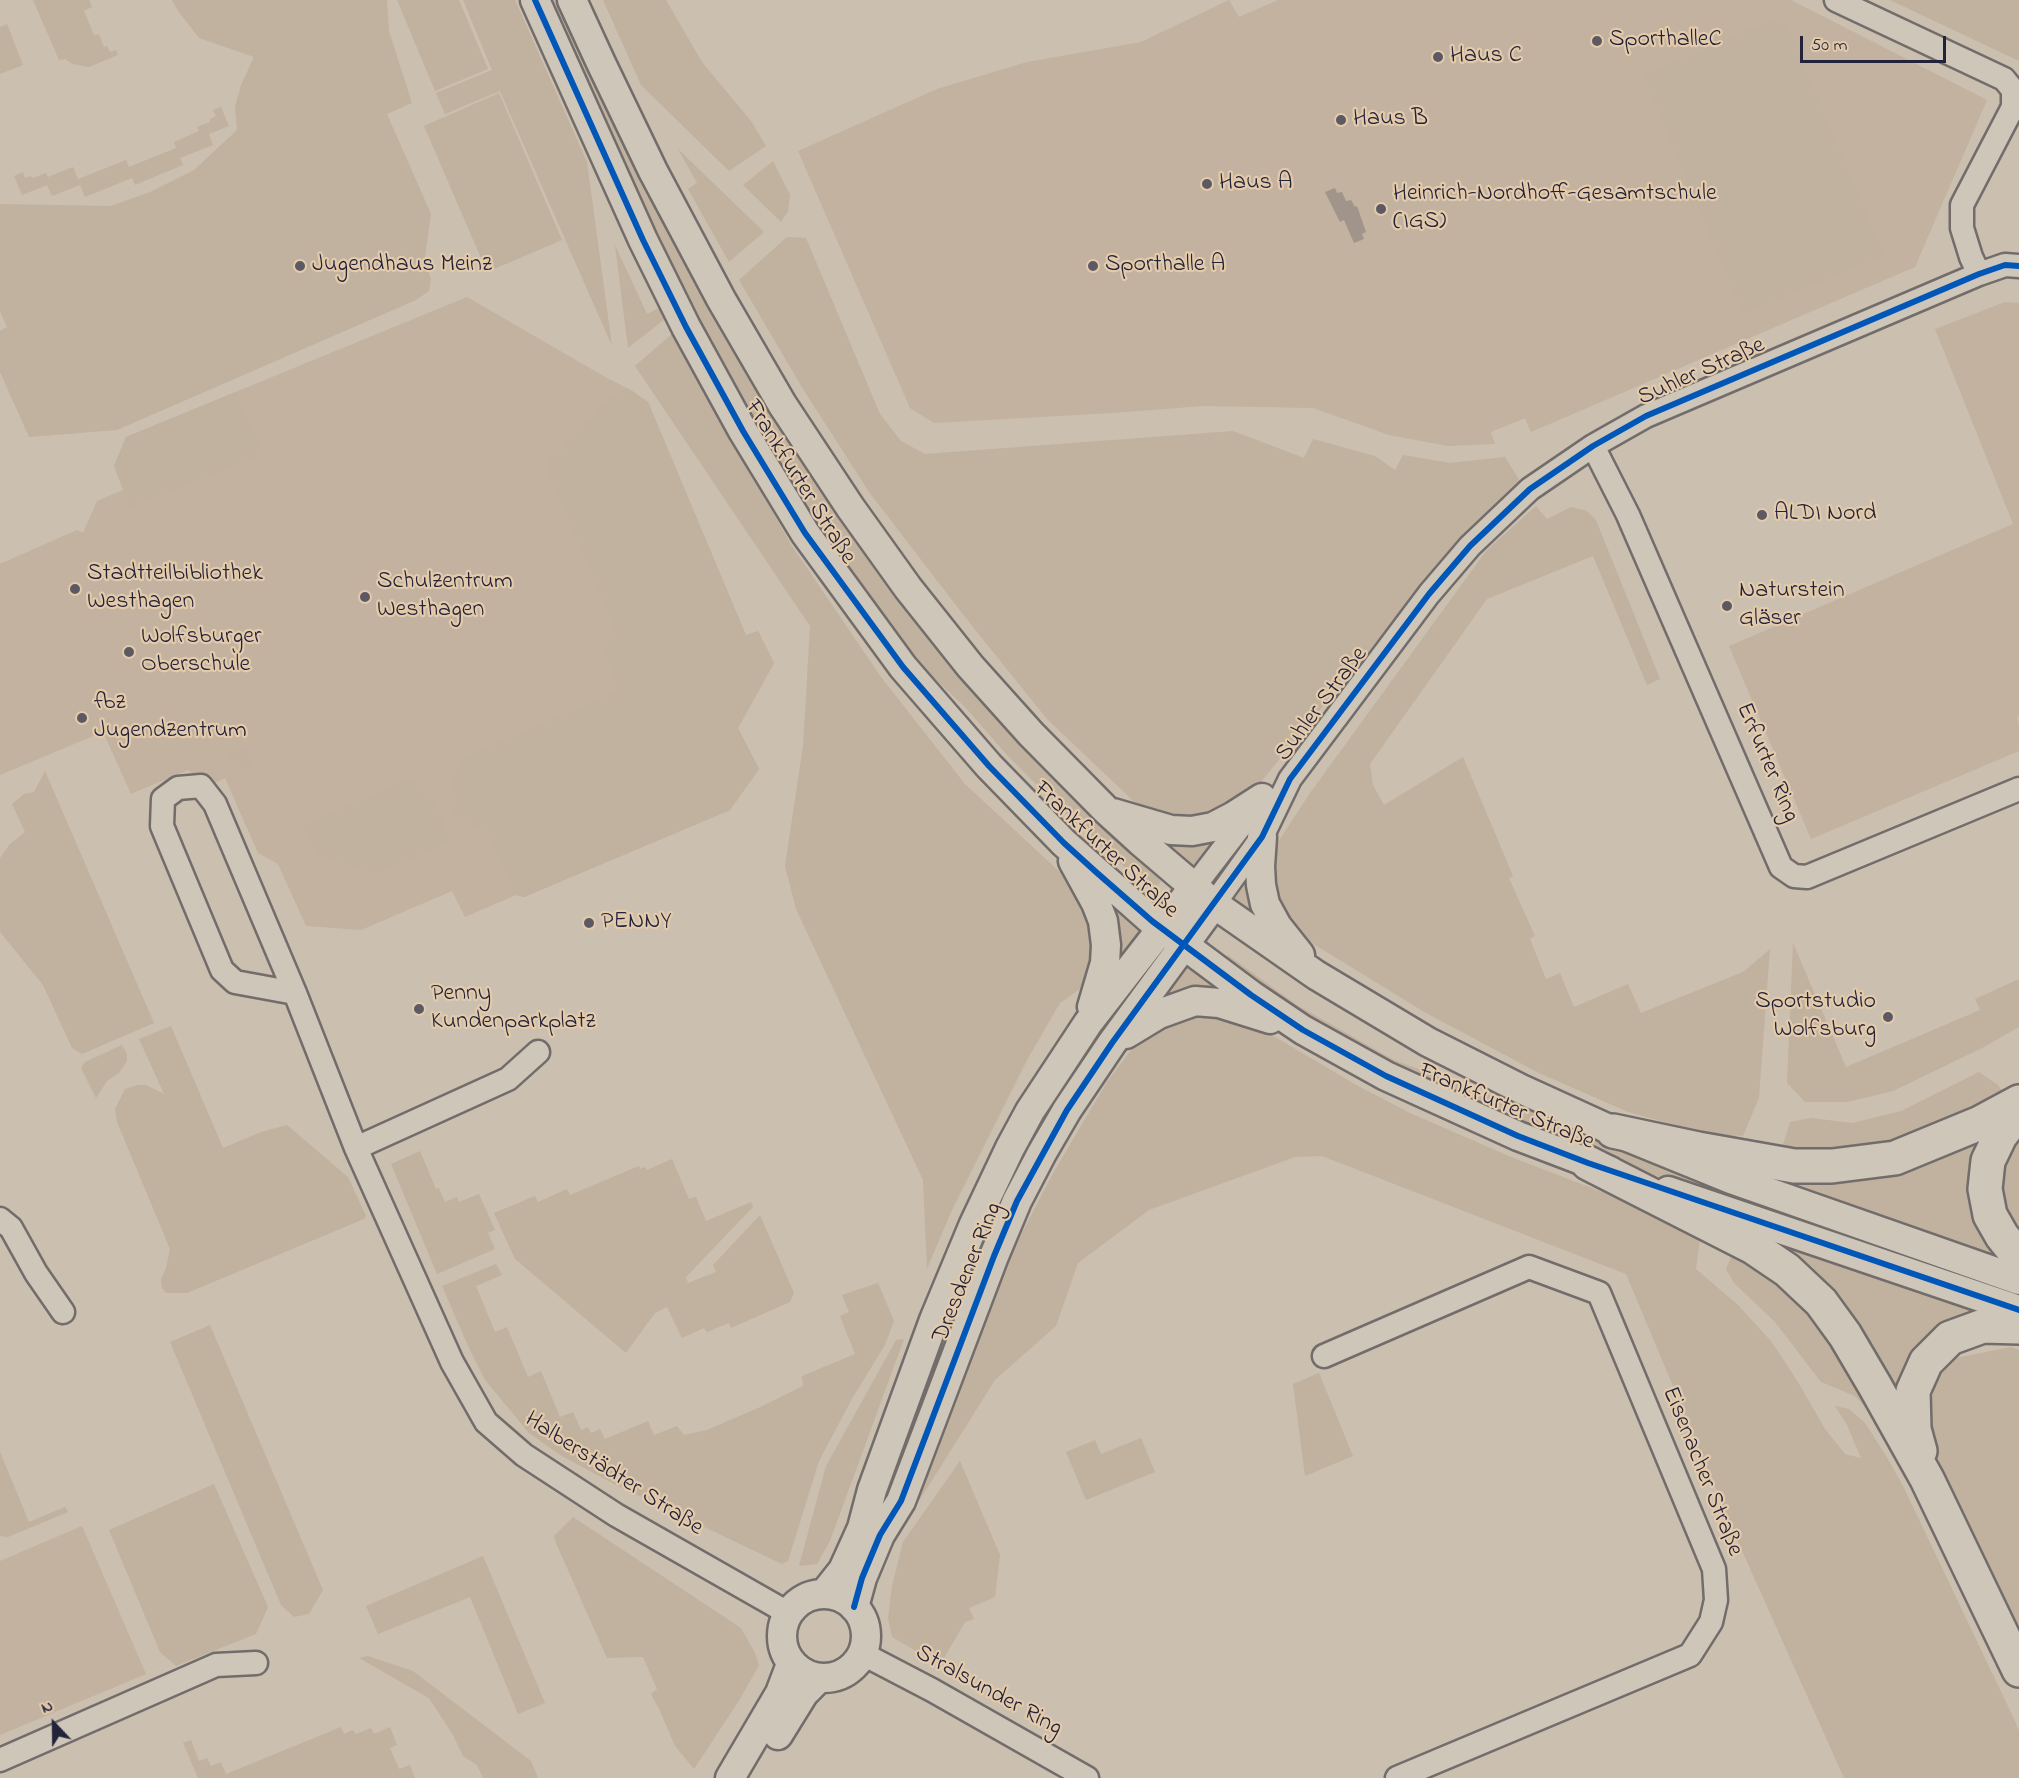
<!DOCTYPE html>
<html>
<head>
<meta charset="utf-8">
<style>
  body { margin:0 }
  #map { position:relative; width:2019px; height:1778px; overflow:hidden; background:#cbbfaf; font-family:"Indie Flower",sans-serif }
  canvas { display:block }
  .north { position:absolute; left:24px; top:1694px; width:60px; height:60px; -webkit-text-stroke:4px #e2caaa; paint-order:stroke; rotate:338deg; font-size:16px; font-weight:700; line-height:24px; text-align:center; color:#22223b }
  .north::after { content:''; display:block; margin:auto; width:21px; height:27px; background:#22223b; clip-path:polygon(50% 0,100% 100%,50% 72%,0 100%) }
  .scale { position:absolute; left:1800px; top:36px; width:146px; height:27px; box-sizing:border-box; border:3px solid #22223b; border-top:0; padding-left:8px; font-size:18px; line-height:21px; white-space:nowrap; color:#22223b; -webkit-text-stroke:4px #e2caaa; paint-order:stroke }
</style>
</head>
<body>
<div id="map">
<canvas width="2019" height="1778"></canvas>
<div class="north">N</div>
<div class="scale">50 m</div>
</div>
<script>
const ctx = document.querySelector('canvas').getContext('2d');
ctx.lineJoin = 'round';
function fill(path, color) {
  ctx.fillStyle = color;
  ctx.fill(path, 'evenodd');
}
function toPath(rows) {
  const path = new Path2D();
  for (const r of rows) {
    if (r.length === 3) {
      path.moveTo(r[0] + r[2], r[1]);
      path.arc(r[0], r[1], r[2], 0, 2 * Math.PI);
      continue;
    }
    path.moveTo(r[0], r[1]);
    for (let i = 2; i < r.length; i += 2) path.lineTo(r[i], r[i + 1]);
  }
  return path;
}
function stroke(path, color, width, dash) {
  ctx.strokeStyle = color;
  ctx.lineWidth = width;
  ctx.lineCap = dash ? 'butt' : 'round';
  ctx.setLineDash(dash || []);
  ctx.stroke(path);
}
function drawText(font, color, halo, rows, align = 'center') {
  ctx.font = font + ' "Indie Flower",sans-serif';
  ctx.lineWidth = 4.5;
  ctx.setLineDash([]);
  ctx.textBaseline = 'middle';
  ctx.strokeStyle = halo;
  ctx.fillStyle = color;
  for (const [text, x, y, turn = 0] of rows) {
    ctx.save();
    ctx.translate(x, y);
    ctx.rotate((+turn || 0) * Math.PI / 180);
    ctx.textAlign = isNaN(turn) ? turn : align;
    if (halo) ctx.strokeText(text, 0, 0);
    ctx.fillText(text, 0, 0);
    ctx.restore();
  }
}
fill(toPath([
  [1229,0,1239,17,1278,0,1791,0,1987,100,1915,267,1531,432,1525,418,1491,432,1495,444,1448,446,1389,435,1313,408,1204,406,1112,413,934,423,910,408,798,151,937,89,1027,62,1141,42],
  [467,297,607,378,631,390,648,402,746,635,758,631,774,663,738,728,759,769,730,810,524,897,516,895,465,917,452,891,361,930,306,926,278,864,258,853,225,778,211,785,188,770,131,794,103,732,0,775,0,564,77,530,83,533,97,501,123,490,114,466,126,437],
  [2005,302,2019,303,2019,716,2017,718,2019,724,2019,751,1811,839,1729,646,2013,524,1935,329],
  [82,1526,146,1674,0,1735,0,1561]
]), '#c2b29f');
fill(toPath([
  [33,0,89,0,92,7,84,11,94,35,99,34,104,47,107,46,110,52,116,50,118,55,89,67,73,64,65,59,59,60],
  [172,0,387,0,389,31,412,103,387,114,431,214,425,257,431,280,429,291,416,300,117,430,29,437,0,372,0,331,7,327,0,311,0,204,111,206,150,192,194,170,237,130,235,107,241,85,254,57,199,38,178,11],
  [397,0,459,0,488,69,435,91],
  [463,0,515,0,587,162,612,346,500,91,445,114,436,93,492,70],
  [546,0,559,0,767,401,1150,866,1161,882,1153,890,1144,885,1060,808,1007,755,965,707,907,653,816,528,747,414,641,210],
  [603,0,666,0,702,62,751,121,766,146,729,171,641,85],
  [1890,0,2019,0,2019,61],
  [1783,16,1884,255,1743,314,1643,75],
  [7,24,23,65,0,74,0,27],
  [499,93,562,240,487,272,424,126],
  [221,107,229,126,209,134,213,145,180,158,183,165,135,185,132,178,85,197,80,185,52,196,47,185,22,195,14,176,23,172,25,178,31,176,33,178,46,173,48,177,73,167,78,179,126,160,129,167,176,148,174,142,199,131,197,127,210,122,210,119,216,116,213,110],
  [678,149,764,232,729,262,688,189,697,183],
  [773,161,790,195,788,211,781,222,743,185],
  [787,237,806,238,880,414,901,441,925,454,1233,431,1304,458,1313,439,1375,456,1395,470,1403,455,1450,463,1505,457,1521,483,1493,507,1459,541,1255,789,1192,823,1146,813,1047,719,965,617,869,492,803,389,739,280],
  [615,245,647,314,659,308,665,319,628,348],
  [673,333,790,543,881,677,965,784,1076,887,1099,944,1087,984,1060,1003,1027,1060,951,1212,927,1269,923,1180,796,909,785,866,803,746,810,626,635,366],
  [627,388,648,402,746,636,758,631,774,663,738,728,759,769,730,810,524,897,516,895,488,833,454,814,449,801,459,762,462,758,693,659,617,690,612,670,604,651,609,646,606,636,616,632,548,472,546,459,565,452,566,440,577,426,589,421,599,407],
  [236,392,264,454,131,507,114,466,126,437],
  [1536,506,1547,519,1571,507,1587,511,1596,520,1660,679,1647,685,1593,556,1487,599,1370,764,1373,785,1384,805,1463,757,1513,876,1509,878,1535,936,1530,939,1546,979,1560,973,1574,1007,1628,984,1641,1013,1743,972,1770,949,1759,1098,1743,1136,1736,1135,1734,1141,1628,1112,1539,1073,1426,1013,1307,940,1286,922,1274,901,1271,861,1278,842,1310,793,1486,551],
  [244,748,256,776,246,779,240,769,235,768,229,754],
  [45,771,154,1023,82,1054,72,1048,43,985,0,932,0,858,10,844,25,832,12,804,24,794,34,792],
  [411,778,419,782,424,794,429,792,451,841,376,874,316,854,302,826],
  [1221,833,1192,872,1151,834],
  [1249,871,1265,927,1228,900],
  [1110,902,1145,930,1115,967],
  [1793,943,1846,1067,1980,1010,1975,999,2019,979,2019,1027,1984,1047,1893,1091,1847,1102,1805,1102,1787,1083],
  [1228,955,1297,1005,1394,1060,2019,1290,2019,1298,1621,1164,1542,1134,1390,1066,1293,1010,1224,960],
  [1185,961,1229,994,1155,1006],
  [1122,994,1131,999,895,1484,865,1535,963,1279,1019,1153],
  [1170,1015,1238,1015,1358,1086,1410,1113,1511,1157,1662,1215,1701,1232,1696,1269,1738,1305,1771,1341,1798,1382,1825,1429,1845,1454,1861,1458,1847,1425,1835,1406,1849,1409,1865,1423,1888,1459,1903,1486,2014,1719,2019,1731,2019,1778,1844,1778,1743,1553,1626,1274,1322,1156,1295,1157,1149,1210,1078,1263,1056,1326,995,1380,897,1536,970,1341,1014,1248,1052,1175,1107,1082,1141,1037],
  [171,1026,223,1148,261,1132,287,1125,348,1177,366,1216,364,1219,187,1293,166,1293,162,1288,161,1279,166,1268,170,1249,117,1122,115,1109,125,1089,137,1085,146,1085,164,1094,139,1039],
  [122,1045,127,1054,127,1061,119,1073,107,1081,96,1098,81,1068,85,1062],
  [1979,1072,1998,1085,2006,1097,1894,1148,1781,1152,1790,1122,1811,1118,1852,1123,1901,1111],
  [1987,1128,2004,1260,1757,1176],
  [2011,1140,2016,1144,2019,1141,2019,1240,2001,1210,2001,1163],
  [420,1151,436,1189,439,1188,445,1202,457,1197,459,1202,479,1194,495,1230,488,1233,495,1249,437,1274,391,1164],
  [672,1159,689,1199,696,1197,706,1221,751,1202,753,1207,686,1277,688,1283,716,1272,713,1265,760,1215,794,1293,790,1302,731,1328,729,1323,707,1332,704,1328,682,1338,667,1307,655,1313,626,1353,515,1259,494,1213,535,1196,538,1202,567,1189,570,1195,639,1166,640,1169,645,1167,647,1170],
  [1756,1234,1997,1314,1946,1332,1903,1422],
  [1733,1252,1776,1281,1807,1311,1832,1342,1873,1416,1855,1396,1821,1382,1775,1322,1734,1283,1726,1269],
  [496,1264,502,1275,476,1286,495,1332,507,1327,528,1377,541,1371,560,1417,573,1412,581,1430,588,1427,591,1433,600,1429,605,1439,648,1421,654,1435,677,1426,684,1435,707,1430,758,1408,803,1386,802,1376,855,1354,840,1316,849,1312,842,1295,878,1283,894,1321,885,1345,853,1397,819,1461,788,1561,782,1564,616,1485,560,1455,529,1433,485,1380,469,1348,442,1286],
  [210,1325,323,1590,309,1614,294,1617,281,1605,170,1342],
  [904,1339,830,1541,817,1564,799,1566,826,1466,896,1340],
  [2011,1347,2019,1350,2019,1626,2013,1622,1938,1485,1925,1426,1936,1380,1956,1358],
  [1319,1373,1353,1456,1305,1476,1293,1384],
  [1141,1438,1155,1472,1086,1500,1066,1452,1095,1440,1101,1454],
  [0,1452,29,1522,65,1507,68,1512,8,1537,0,1536],
  [960,1461,1000,1555,995,1597,969,1608,974,1619,965,1622,940,1665,892,1637,888,1618,892,1586,903,1542],
  [214,1484,268,1607,256,1634,176,1666,160,1652,109,1530],
  [573,1517,741,1628,755,1653,759,1665,740,1699,694,1769,675,1746,660,1711,651,1694,657,1689,643,1657,607,1658,556,1543,554,1536],
  [483,1556,545,1703,518,1714,470,1597,378,1634,366,1606],
  [368,1656,413,1671,531,1761,538,1778,483,1778,477,1765,463,1756,453,1735,429,1698,359,1658],
  [341,1727,344,1734,353,1730,356,1734,371,1728,374,1734,390,1727,397,1745,390,1748,399,1769,410,1765,415,1778,198,1778,183,1743,191,1740,199,1761,207,1758,211,1766,221,1762,226,1774]
]), '#c1b19f');
fill(toPath([
  [1335,188,1337,193,1342,192,1346,201,1351,200,1355,207,1357,206,1366,232,1362,234,1364,239,1354,243,1344,220,1340,222,1325,192]
]), '#a1948a');
const minor = toPath([
  [1836,0,2004,79,2013,90,2013,107,1962,205,1962,228,1971,257,1979,274],
  [1593,446,1628,515,1781,867,1794,876,1807,877,2019,789],
  [1193,888,1256,806],
  [1214,904,1262,837,1290,779,1429,594,1470,546,1530,489,1593,446,1646,416,1979,274,2005,265,2019,266],
  [295,993,235,982,222,970,162,826,163,799,178,788,201,786,215,804,295,993,356,1148,452,1362,486,1422,524,1455,616,1515,788,1613],
  [356,1148,508,1079,538,1052],
  [0,1219,11,1228,36,1273,63,1312],
  [1324,1356,1529,1267,1599,1293,1714,1569,1716,1600,1711,1622,1690,1655,1397,1778],
  [863,1654,932,1690,1087,1778],
  [0,1760,216,1665,256,1663]
]);
const tertiary = toPath([
  [535,0,643,240,686,327,743,431,805,533,903,667,989,766,1064,843,1152,921,1251,995,1303,1030,1386,1076,1518,1136,1610,1171],
  [572,0,601,63,653,171,721,299,782,404,850,507,908,588,970,666,1031,734,1106,810,1140,841,1214,904,1316,975,1428,1042,1521,1089,1613,1131,1731,1179,2019,1280],
  [1113,813,1171,830,1192,831,1213,827,1234,816,1262,798],
  [1262,837,1260,866,1261,885,1265,904,1277,926,1300,955],
  [1073,861,1096,903,1103,921,1106,945,1105,963,1092,1007],
  [1126,1034,1159,1014,1195,1001,1219,1003,1270,1019],
  [1668,1191,2019,1310],
  [824,1636,42],
  [824,1594,843,1570,862,1528,872,1490,934,1320,974,1224,1010,1148,1030,1111,1088,1023,1193,888],
  [854,1607,862,1578,880,1535,901,1501,994,1256,1017,1201,1042,1153,1067,1110,1112,1043,1214,904],
  [778,1735,804,1693,818,1679],
  [730,1778,780,1693,791,1664]
]);
const trunk = toPath([
  [2019,1112,2000,1136,1988,1161,1985,1189,1990,1215,2002,1236,2019,1257],
  [1613,1131,1698,1149,1794,1166,1832,1166,1895,1158,1980,1123,2019,1102],
  [1588,1163,1753,1247,1787,1270,1821,1302,1845,1335,1875,1386,1927,1479,2019,1670],
  [1920,1451,1914,1429,1913,1391,1926,1362,1950,1338,1983,1326,2019,1327]
]);
stroke(minor, '#726d6b', 27);
stroke(tertiary, '#726d6b', 33);
stroke(trunk, '#726d6b', 38);
stroke(minor, '#cfc6ba', 22);
stroke(tertiary, '#cfc6ba', 28);
stroke(trunk, '#cfc6ba', 33);
stroke(toPath([
  [535,0,643,240,686,327,743,431,805,533,903,667,989,766,1064,843,1096,872,1152,921,1251,995,1303,1030,1386,1076,1518,1136,1588,1163,2019,1310],
  [854,1607,862,1578,880,1535,901,1501,994,1256,1017,1201,1067,1110,1112,1043,1262,837,1290,779,1429,594,1470,546,1530,489,1593,446,1646,416,1979,274,2005,265,2019,266]
]), '#0057b8', 6);
for (const [x, y, r, color] of [
  [1597,41,6,"#5d5964"],
  [1438,57,6,"#5d5964"],
  [1341,120,6,"#5d5964"],
  [1207,184,6,"#5d5964"],
  [1381,209,6,"#5d5964"],
  [300,266,6,"#5d5964"],
  [1093,266,6,"#5d5964"],
  [1762,515,6,"#5d5964"],
  [75,589,6,"#5d5964"],
  [365,597,6,"#5d5964"],
  [1727,606,6,"#5d5964"],
  [129,652,6,"#5d5964"],
  [82,718,6,"#5d5964"],
  [589,923,6,"#5d5964"],
  [419,1009,6,"#5d5964"],
  [1888,1017,6,"#5d5964"]
]) {
  const dot = new Path2D();
  dot.arc(x, y, r, 0, 2 * Math.PI);
  ctx.fillStyle = color;
  ctx.fill(dot);
  stroke(dot, '#e2caaa', 2);
}
drawText('24px', '#22223b', '#e2caaa', [
  ["SporthalleC",1609,41],
  ["Haus C",1450,57],
  ["Haus B",1353,120],
  ["Haus A",1219,184],
  ["Heinrich-Nordhoff-Gesamtschule",1393,195],
  ["(IGS)",1393,223],
  ["Jugendhaus Meinz",312,266],
  ["Sporthalle A",1105,266],
  ["ALDI Nord",1774,515],
  ["Stadtteilbibliothek",87,575],
  ["Westhagen",87,603],
  ["Schulzentrum",377,583],
  ["Westhagen",377,611],
  ["Naturstein",1739,592],
  ["Gläser",1739,620],
  ["Wolfsburger",141,638],
  ["Oberschule",141,666],
  ["fbz",94,704],
  ["Jugendzentrum",94,732],
  ["PENNY",601,923],
  ["Penny",431,995],
  ["Kundenparkplatz",431,1023],
  ["Sportstudio",1876,1003,"right"],
  ["Wolfsburg",1876,1031,"right"]
], 'left');
drawText('24px', '#22223b', '#e2caaa', [
  ["Suhler Straße",1702,373,-24],
  ["Frankfurter Straße",799,483,58],
  ["Suhler Straße",1323,705,-53],
  ["Erfurter Ring",1766,763,67],
  ["Frankfurter Straße",1105,851,43],
  ["Frankfurter Straße",1506,1108,23],
  ["Dresdener Ring",969,1273,-68],
  ["Eisenacher Straße",1701,1472,68],
  ["Halberstädter Straße",613,1475,33],
  ["Stralsunder Ring",988,1692,29]
]);
</script>
</body>
</html>
